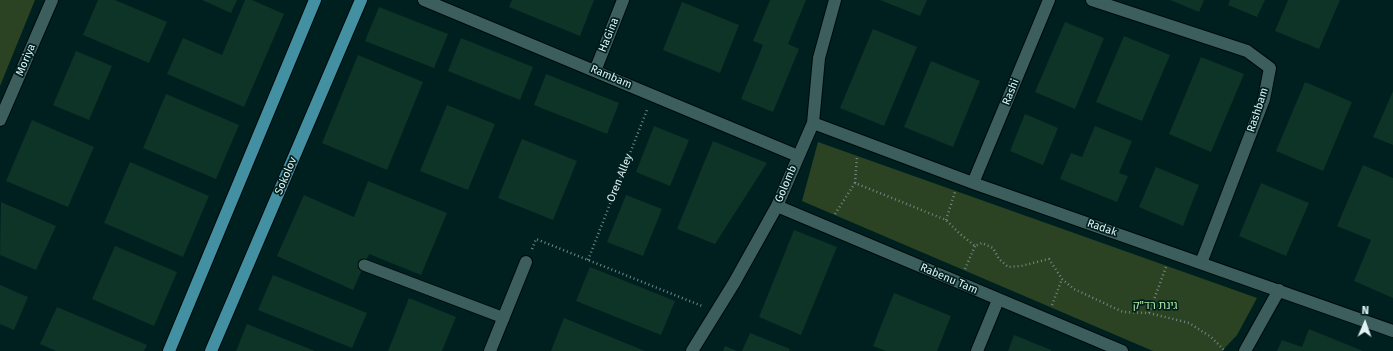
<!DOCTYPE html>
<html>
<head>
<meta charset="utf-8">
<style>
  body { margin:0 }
  #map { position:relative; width:1393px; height:351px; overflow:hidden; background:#002020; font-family:"Fira Sans",sans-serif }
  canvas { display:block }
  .north { position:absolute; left:1345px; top:303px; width:40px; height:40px; -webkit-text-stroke:3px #002020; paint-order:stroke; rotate:2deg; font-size:11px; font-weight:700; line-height:16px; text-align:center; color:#e1f4f3 }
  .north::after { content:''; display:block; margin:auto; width:14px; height:18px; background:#e1f4f3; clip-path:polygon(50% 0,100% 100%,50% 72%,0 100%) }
</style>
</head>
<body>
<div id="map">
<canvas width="1393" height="351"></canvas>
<div class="north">N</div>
</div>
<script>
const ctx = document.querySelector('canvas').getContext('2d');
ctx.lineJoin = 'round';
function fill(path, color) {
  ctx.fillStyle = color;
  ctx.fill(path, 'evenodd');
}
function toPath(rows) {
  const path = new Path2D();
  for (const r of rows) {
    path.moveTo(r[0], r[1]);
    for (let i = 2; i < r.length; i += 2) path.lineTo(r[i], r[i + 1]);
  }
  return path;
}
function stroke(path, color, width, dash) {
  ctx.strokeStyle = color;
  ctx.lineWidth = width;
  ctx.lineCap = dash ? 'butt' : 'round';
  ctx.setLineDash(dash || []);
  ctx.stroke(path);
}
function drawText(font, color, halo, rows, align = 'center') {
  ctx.font = font + ' "Fira Sans","Noto Sans Hebrew",sans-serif';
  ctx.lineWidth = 3.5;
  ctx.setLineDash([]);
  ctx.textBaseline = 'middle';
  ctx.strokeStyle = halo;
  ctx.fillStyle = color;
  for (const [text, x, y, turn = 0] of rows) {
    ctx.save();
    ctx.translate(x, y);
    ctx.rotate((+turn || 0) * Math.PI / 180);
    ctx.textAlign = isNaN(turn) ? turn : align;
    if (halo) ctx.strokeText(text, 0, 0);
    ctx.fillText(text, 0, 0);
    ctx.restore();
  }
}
fill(toPath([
  [0,0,35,0,0,86],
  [818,142,1257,298,1237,335,1222,351,1153,351,802,201]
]), '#2b4223');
fill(toPath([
  [98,0,115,0,167,22,149,63,83,35],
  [202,0,237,0,231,13],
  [245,0,252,0,284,14,244,107,167,74,183,38,222,55],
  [512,0,594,0,580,36,509,7],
  [770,0,806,0,788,44,799,49,773,112,741,99,763,45,753,41],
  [880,0,927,0,920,16],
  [1170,0,1204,0,1199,12],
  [1230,0,1265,0,1257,17,1228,5],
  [1288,0,1340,0,1319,49,1275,31],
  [682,2,739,25,720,73,663,50],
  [379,7,448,34,434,68,365,41],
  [1065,22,1104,38,1075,109,1035,92],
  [873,29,917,47,884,126,840,108],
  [1124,36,1170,55,1142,121,1096,102],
  [461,38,533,67,520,100,448,71],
  [76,51,112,66,89,120,53,105],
  [358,55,423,82,387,170,322,143],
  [1201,57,1244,74,1211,152,1169,134],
  [931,61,980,81,953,147,904,127],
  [546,74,619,103,607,134,534,105],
  [1305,82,1352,102,1323,171,1276,151],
  [1393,91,1393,145,1373,137],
  [166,94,239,125,216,179,143,148],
  [447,105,495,124,468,190,420,171],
  [1025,114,1058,128,1043,165,1010,151],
  [32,120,94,147,68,207,6,181],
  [654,126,689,140,670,186,636,172],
  [1095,126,1132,141,1119,173,1128,176,1117,202,1060,179,1071,153,1082,157],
  [522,139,577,161,553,220,498,198],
  [713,141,767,163,715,244,677,229],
  [130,162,209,196,183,257,104,223],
  [1363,165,1393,178,1393,298,1354,281,1371,240,1337,226],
  [1156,167,1199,185,1183,226,1139,207],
  [368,181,447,213,421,275,369,254,353,290,277,256,304,195,354,217],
  [1261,183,1309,203,1286,256,1239,236],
  [626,195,662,209,643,256,607,242],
  [1,202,56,226,36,270,0,255],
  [794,230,837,247,801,335,759,317],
  [115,246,177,272,154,326,92,299],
  [590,267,675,301,661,335,576,301],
  [273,275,367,313,352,348,258,310],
  [0,285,28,297,14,330,0,324],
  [894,293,951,316,937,351,886,351,873,346],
  [409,298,456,317,442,351,388,351],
  [57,307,147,345,144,351,56,351,40,344],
  [564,318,645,351,551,351],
  [247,324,315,351,236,351],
  [1309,329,1363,351,1277,351,1282,340,1302,347],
  [750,333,790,349,789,351,742,351],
  [1014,335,1051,350,1051,351,1008,351],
  [725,346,737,351,723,351]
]), '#0d3426');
const lane = toPath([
  [364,265,504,318]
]);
const street = toPath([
  [424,0,798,156],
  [1092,0,1247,51,1270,68,1264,99,1201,263],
  [595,71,623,0],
  [0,120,52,0],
  [813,123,973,183,1393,331],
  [973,183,1049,0],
  [777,206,1122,351],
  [490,351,526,262],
  [692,351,734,283,777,206,813,123,819,58,835,0],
  [977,351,998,300],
  [1245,351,1279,290]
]);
const primary = toPath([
  [169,351,315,0],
  [211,351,361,0]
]);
stroke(lane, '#000909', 13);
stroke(street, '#000909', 14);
stroke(primary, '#000909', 14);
stroke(toPath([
  [855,183,857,156],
  [835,214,855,183,946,220,959,233,975,246,982,243,993,248,999,259,1008,267,1021,266,1049,259,1062,279,1074,289,1123,312,1149,313,1189,323,1211,337,1225,351],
  [946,220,955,192],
  [532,249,536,239,702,306],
  [588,260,647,110],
  [965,269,975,246],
  [1052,305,1062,279],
  [1149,313,1166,267]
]), '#708989', 2.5, [1, 3]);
stroke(lane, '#3c5e5d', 11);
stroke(street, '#3c5e5d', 12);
stroke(primary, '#4490a3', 12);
drawText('11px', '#e1f4f3', '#002020', [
  ["HaGina",609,35,-68],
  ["Moriya",26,60,-67],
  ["Rambam",611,77,23],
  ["Rashi",1011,92,-68],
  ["Rashbam",1258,110,-72],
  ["Sokolov",286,176,-67],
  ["Oren Alley",620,178,-68],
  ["Golomb",786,184,-67],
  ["Radak",1102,228,19],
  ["Rabenu Tam",949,279,23]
]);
drawText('11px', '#b5eea4', '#002020', [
  ["גינת רד\"ק",1155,306]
]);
</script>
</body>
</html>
